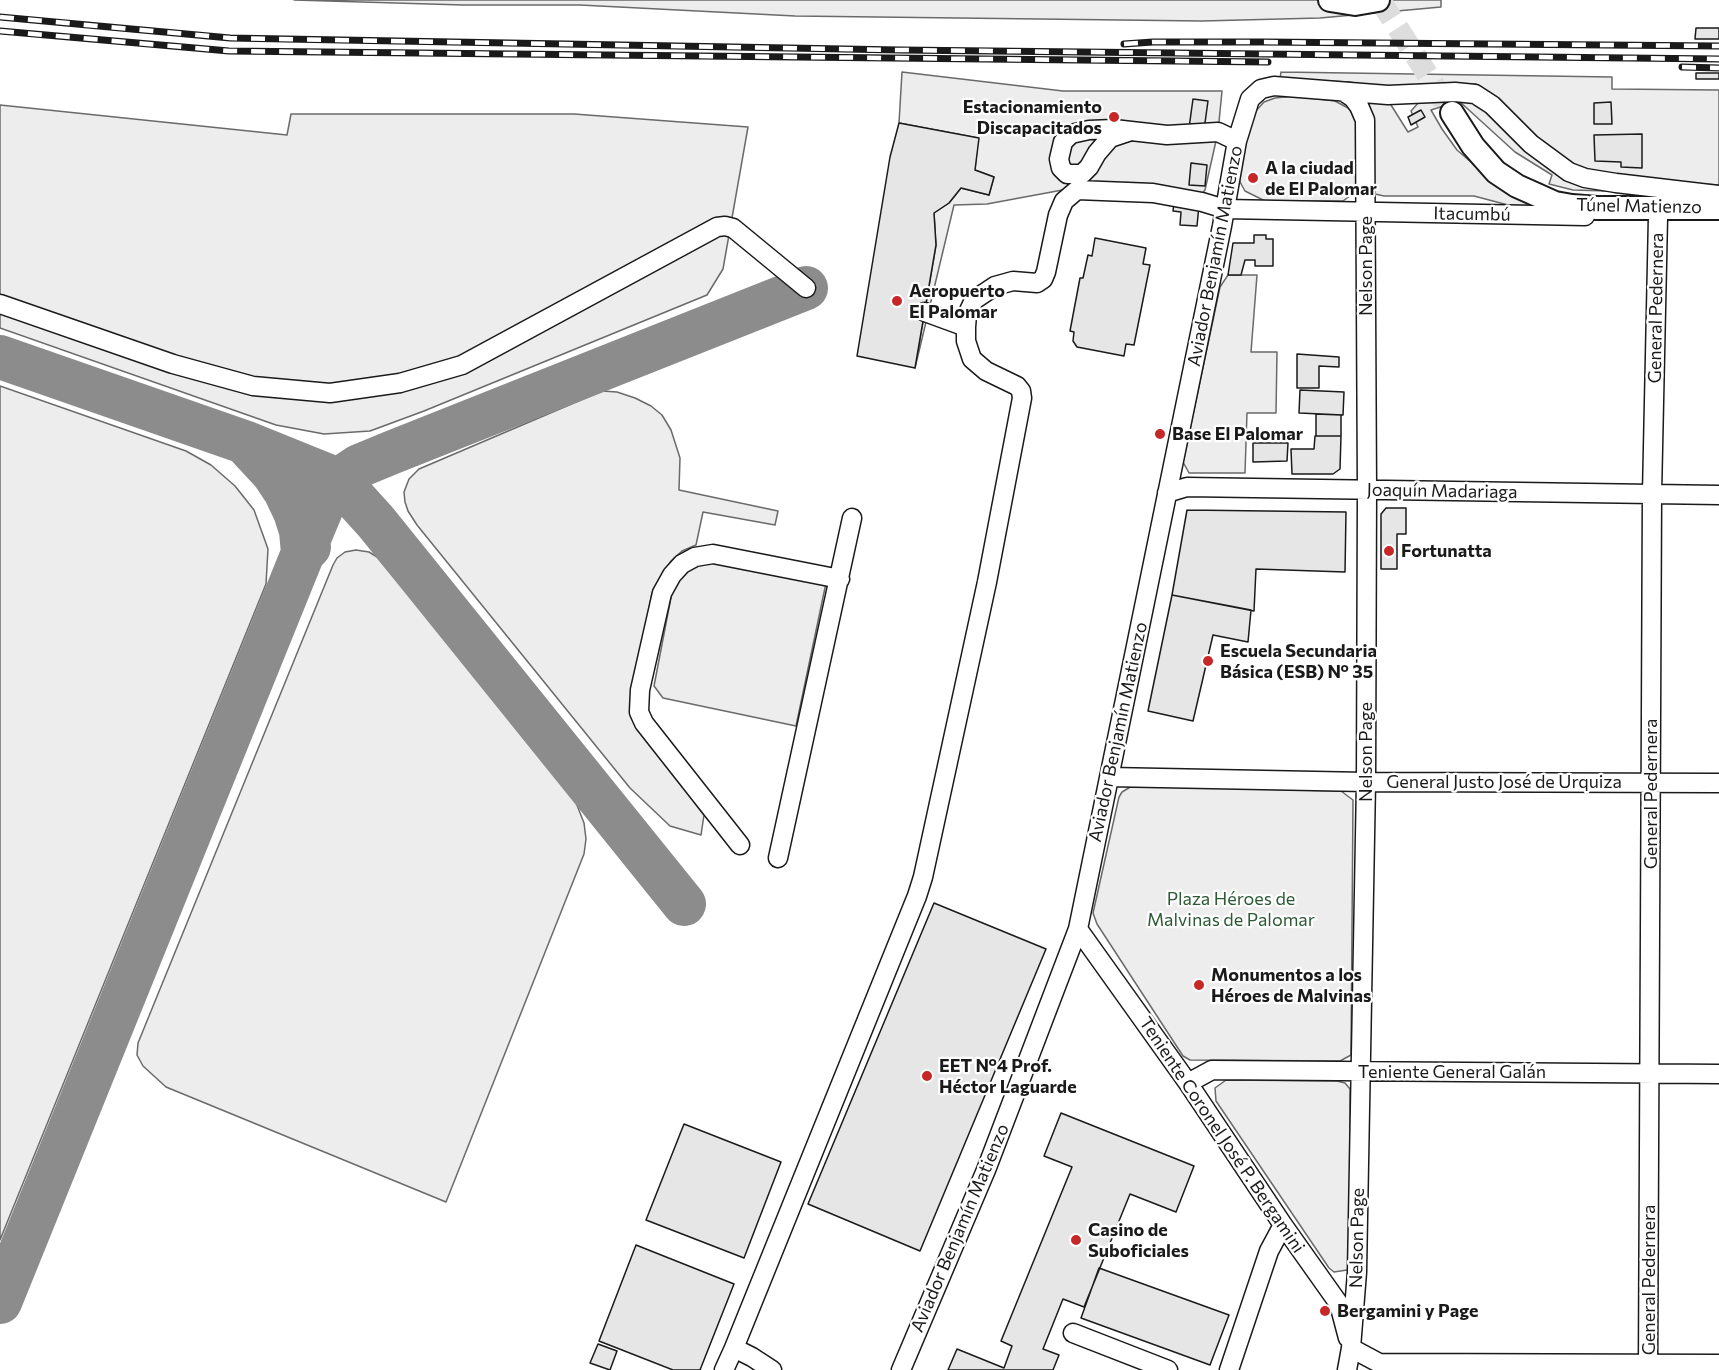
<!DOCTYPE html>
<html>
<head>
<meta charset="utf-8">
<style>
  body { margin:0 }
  canvas { display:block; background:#fff }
</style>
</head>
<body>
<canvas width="1719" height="1370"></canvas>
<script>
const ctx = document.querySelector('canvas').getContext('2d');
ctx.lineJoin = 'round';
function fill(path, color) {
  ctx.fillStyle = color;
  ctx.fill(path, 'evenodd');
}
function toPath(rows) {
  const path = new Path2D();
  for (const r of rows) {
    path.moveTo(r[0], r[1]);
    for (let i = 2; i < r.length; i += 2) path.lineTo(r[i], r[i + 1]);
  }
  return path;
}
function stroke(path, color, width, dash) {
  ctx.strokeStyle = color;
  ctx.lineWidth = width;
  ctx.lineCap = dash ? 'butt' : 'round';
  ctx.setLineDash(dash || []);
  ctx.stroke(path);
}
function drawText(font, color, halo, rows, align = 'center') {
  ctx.font = font + ' Commissioner,sans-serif';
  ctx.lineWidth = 4.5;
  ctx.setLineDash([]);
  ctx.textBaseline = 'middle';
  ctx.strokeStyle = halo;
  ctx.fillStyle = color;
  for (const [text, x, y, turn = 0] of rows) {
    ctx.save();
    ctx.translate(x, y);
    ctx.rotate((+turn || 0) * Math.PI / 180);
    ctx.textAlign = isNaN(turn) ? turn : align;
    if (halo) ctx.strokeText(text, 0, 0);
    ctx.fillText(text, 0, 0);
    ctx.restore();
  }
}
const built = toPath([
  [294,0,1441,0,1441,7,1320,18,1202,21,795,16,580,5,463,5,294,0],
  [902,72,1063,91,1222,91,1218,132,1205,190,1198,199,1084,186,987,204,954,205,915,368,936,245,934,213,949,203,961,188,989,195,994,177,975,170,978,138,899,123,902,72],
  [1281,72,1612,77,1612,89,1719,90,1719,185,1674,182,1595,171,1564,162,1475,94,1476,84,1450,84,1430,88,1375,86,1349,82,1280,79,1281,72],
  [1295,96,1335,101,1348,108,1353,114,1356,122,1357,186,1354,193,1343,201,1265,201,1245,191,1240,182,1238,173,1247,126,1253,114,1264,102,1275,98,1295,96],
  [1459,97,1479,102,1529,146,1640,192,1573,190,1549,184,1552,175,1515,152,1459,101,1431,110,1442,129,1457,150,1494,182,1566,211,1515,211,1508,205,1474,196,1384,196,1375,194,1373,186,1374,118,1366,105,1366,101,1385,101,1391,105,1408,132,1418,127,1411,111,1419,102,1459,97],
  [0,105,287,135,291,114,574,114,748,127,723,269,707,295,424,411,370,431,324,434,276,425,0,328,0,105],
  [1228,275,1257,275,1251,352,1277,352,1276,413,1247,413,1245,473,1189,473,1183,462,1220,287,1228,275],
  [0,386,186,451,211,465,235,486,254,510,268,549,266,584,0,1240,0,386],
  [602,391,617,392,635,398,651,406,662,415,671,430,680,458,679,490,778,511,775,525,703,512,696,545,682,551,671,561,652,593,633,695,638,726,704,815,701,835,670,826,630,788,417,525,408,511,405,502,404,492,409,479,419,469,602,391],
  [356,550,369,552,377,557,571,790,584,823,586,839,584,854,446,1202,166,1087,143,1066,137,1055,138,1043,333,565,337,558,345,552,356,550],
  [709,559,826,583,796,726,663,698,654,686,673,587,681,574,709,559],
  [1132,786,1341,791,1353,800,1351,1055,1340,1061,1190,1060,1183,1056,1097,924,1093,913,1119,797,1122,792,1132,786],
  [1226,1080,1337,1081,1345,1083,1350,1089,1350,1265,1347,1270,1334,1272,1329,1268,1216,1101,1215,1088,1226,1080]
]);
fill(built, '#ededed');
stroke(built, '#6a6a6a', 1.5);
stroke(toPath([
  [0,357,244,442,338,480,376,522,684,904],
  [247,445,273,473,285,491,295,512,301,531,303,553,309,547],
  [0,1302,303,553,325,500,338,480,359,466,393,452,806,288]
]), '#8c8c8c', 44);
const building = toPath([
  [1696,28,1719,28,1719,39,1695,39,1696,28],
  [1696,73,1719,73,1719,79,1696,79,1696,73],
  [1193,99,1208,101,1204,130,1189,128,1193,99],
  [1611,102,1612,124,1594,124,1594,103,1611,102],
  [1421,110,1425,117,1411,125,1408,117,1421,110],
  [899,123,979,138,975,170,994,177,989,195,961,188,949,203,934,213,936,245,915,368,857,356,890,157,899,123],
  [1642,134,1642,168,1621,167,1621,162,1595,161,1594,135,1642,134],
  [1191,163,1207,165,1205,186,1189,185,1191,163],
  [1174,203,1199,205,1197,226,1180,225,1181,212,1173,211,1174,203],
  [1254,235,1266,235,1266,239,1273,239,1273,266,1255,266,1255,260,1245,260,1241,275,1228,275,1233,243,1254,243,1254,235],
  [1095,238,1146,248,1143,264,1150,265,1134,345,1126,344,1124,356,1077,347,1073,341,1074,332,1070,331,1080,278,1083,278,1088,255,1092,256,1095,238],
  [1297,354,1339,357,1339,367,1319,366,1319,388,1297,388,1297,354],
  [1300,390,1344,392,1343,415,1299,413,1300,390],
  [1316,414,1341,415,1341,436,1316,436,1316,414],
  [1315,436,1341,436,1340,469,1333,474,1292,474,1291,449,1314,449,1315,436],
  [1253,443,1288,443,1287,461,1253,462,1253,443],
  [1386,508,1406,508,1406,534,1397,534,1397,569,1381,569,1381,514,1386,508],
  [1187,510,1346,512,1345,572,1256,569,1254,611,1172,595,1187,510],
  [1172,595,1251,610,1248,642,1213,635,1193,721,1148,711,1172,595],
  [934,903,1046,949,920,1251,808,1204,934,903],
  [1061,1113,1194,1166,1176,1212,1130,1194,1084,1307,1063,1299,1043,1349,1059,1355,1053,1370,948,1370,957,1349,1004,1368,1012,1346,1001,1341,1072,1167,1044,1156,1061,1113],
  [684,1124,781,1162,744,1258,646,1220,684,1124],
  [636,1245,734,1284,700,1370,673,1370,599,1341,636,1245],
  [1099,1268,1229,1315,1210,1365,1081,1318,1099,1268],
  [598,1344,617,1351,610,1370,590,1363,598,1344]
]);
fill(building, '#e6e6e6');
stroke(building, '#1a1a1a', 1.5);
stroke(toPath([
  [1380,0,1450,110]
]), '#ddd', 22, [22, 11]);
const minor = toPath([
  [1344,92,1353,98,1359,106,1365,120,1367,490,1366,782,1357,1272,1351,1348,1347,1370],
  [1131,131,1110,138,1097,153,1089,167,1082,174,1067,174,1061,168,1059,159,1063,142,1071,134,1089,130,1114,129,1131,131,1167,135,1218,132,1237,141],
  [0,304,173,364,253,386,330,393,400,383,462,365,717,227,725,226,733,228,806,288],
  [925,312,966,327],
  [1167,493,1187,487,1719,495],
  [1109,777,1366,782,1719,783],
  [740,845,644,723,639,712,640,690,662,593,672,575,682,564,695,557,713,554,840,579],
  [778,858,852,518],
  [1078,929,1188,1083,1283,1225,1339,1304,1348,1338],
  [1188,1083,1212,1070,1719,1074],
  [1073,1333,1168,1370],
  [734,1348,917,896,923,877,987,582,1022,398,1021,391,1017,386,986,371,972,359,966,341,966,327,967,315,974,300,995,286,1013,281,1037,283,1043,279,1046,272,1058,215,1064,201,1077,190,1153,193,1202,202,1225,209,1585,216],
  [1351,1348,1379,1363,1719,1364],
  [724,1370,734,1348,752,1357,772,1370],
  [901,1370,986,1170,1078,929,1222,226,1237,141,1250,99,1261,89,1274,86,1388,95,1455,92,1475,94,1492,105,1531,144,1569,172,1585,178,1616,183,1719,195],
  [1229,1370,1269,1251,1283,1225],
  [1648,1370,1652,494,1658,217]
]);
const major = toPath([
  [1330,0,1355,4,1378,0],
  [1452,113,1473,146,1496,172,1517,186,1555,203,1572,206,1597,208,1719,208]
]);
stroke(minor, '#1a1a1a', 21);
stroke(major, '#1a1a1a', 26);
stroke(minor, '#fff', 18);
stroke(major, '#fff', 22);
const rail = toPath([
  [0,17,230,38,900,50,1719,59],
  [0,31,229,51,1268,62],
  [1124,44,1153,42,1263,42,1719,46],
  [1682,67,1719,68]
]);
stroke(rail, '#1a1a1a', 7);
stroke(rail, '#fff', 4.5, [14]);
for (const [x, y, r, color] of [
  [1114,117,6,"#c62828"],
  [1253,178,6,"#c62828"],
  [897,301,6,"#c62828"],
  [1160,434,6,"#c62828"],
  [1389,551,6,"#c62828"],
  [1208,661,6,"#c62828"],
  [1199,985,6,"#c62828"],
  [927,1076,6,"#c62828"],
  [1076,1240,6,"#c62828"],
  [1325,1311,6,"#c62828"]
]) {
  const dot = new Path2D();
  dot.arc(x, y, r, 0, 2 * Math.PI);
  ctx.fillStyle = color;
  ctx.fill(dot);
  stroke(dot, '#fff', 2);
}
drawText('bold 18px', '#1a1a1a', '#fff', [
  ["Estacionamiento",1102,107,"right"],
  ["Discapacitados",1102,128,"right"],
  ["A la ciudad",1265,168],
  ["de El Palomar",1265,189],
  ["Aeropuerto",909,291],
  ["El Palomar",909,312],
  ["Base El Palomar",1172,434],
  ["Fortunatta",1401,551],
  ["Escuela Secundaria",1220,651],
  ["Básica (ESB) Nº 35",1220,672],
  ["Monumentos a los",1211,975],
  ["Héroes de Malvinas",1211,996],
  ["EET Nº4 Prof.",939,1066],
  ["Héctor Laguarde",939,1087],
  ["Casino de",1088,1230],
  ["Suboficiales",1088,1251],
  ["Bergamini y Page",1337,1311]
], 'left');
drawText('18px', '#1a1a1a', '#fff', [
  ["Túnel Matienzo",1639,206,1],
  ["Itacumbú",1472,214,1],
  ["Aviador Benjamín Matienzo",1215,256,-79],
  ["Nelson Page",1366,266,-90],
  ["General Pedernera",1656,308,-89],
  ["Joaquín Madariaga",1442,491,1],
  ["Aviador Benjamín Matienzo",1118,732,-78],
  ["Nelson Page",1366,752,-90],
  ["General Justo José de Urquiza",1504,782],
  ["General Pedernera",1651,794,-90],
  ["Teniente General Galán",1452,1072],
  ["Teniente Coronel José P. Bergamini",1222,1135,56],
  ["Aviador Benjamín Matienzo",960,1228,-67],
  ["Nelson Page",1357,1238,-89],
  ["General Pedernera",1649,1280,-90]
]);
drawText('18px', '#2b5a34', '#fff', [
  ["Plaza Héroes de",1231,899],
  ["Malvinas de Palomar",1231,920]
]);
</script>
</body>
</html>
